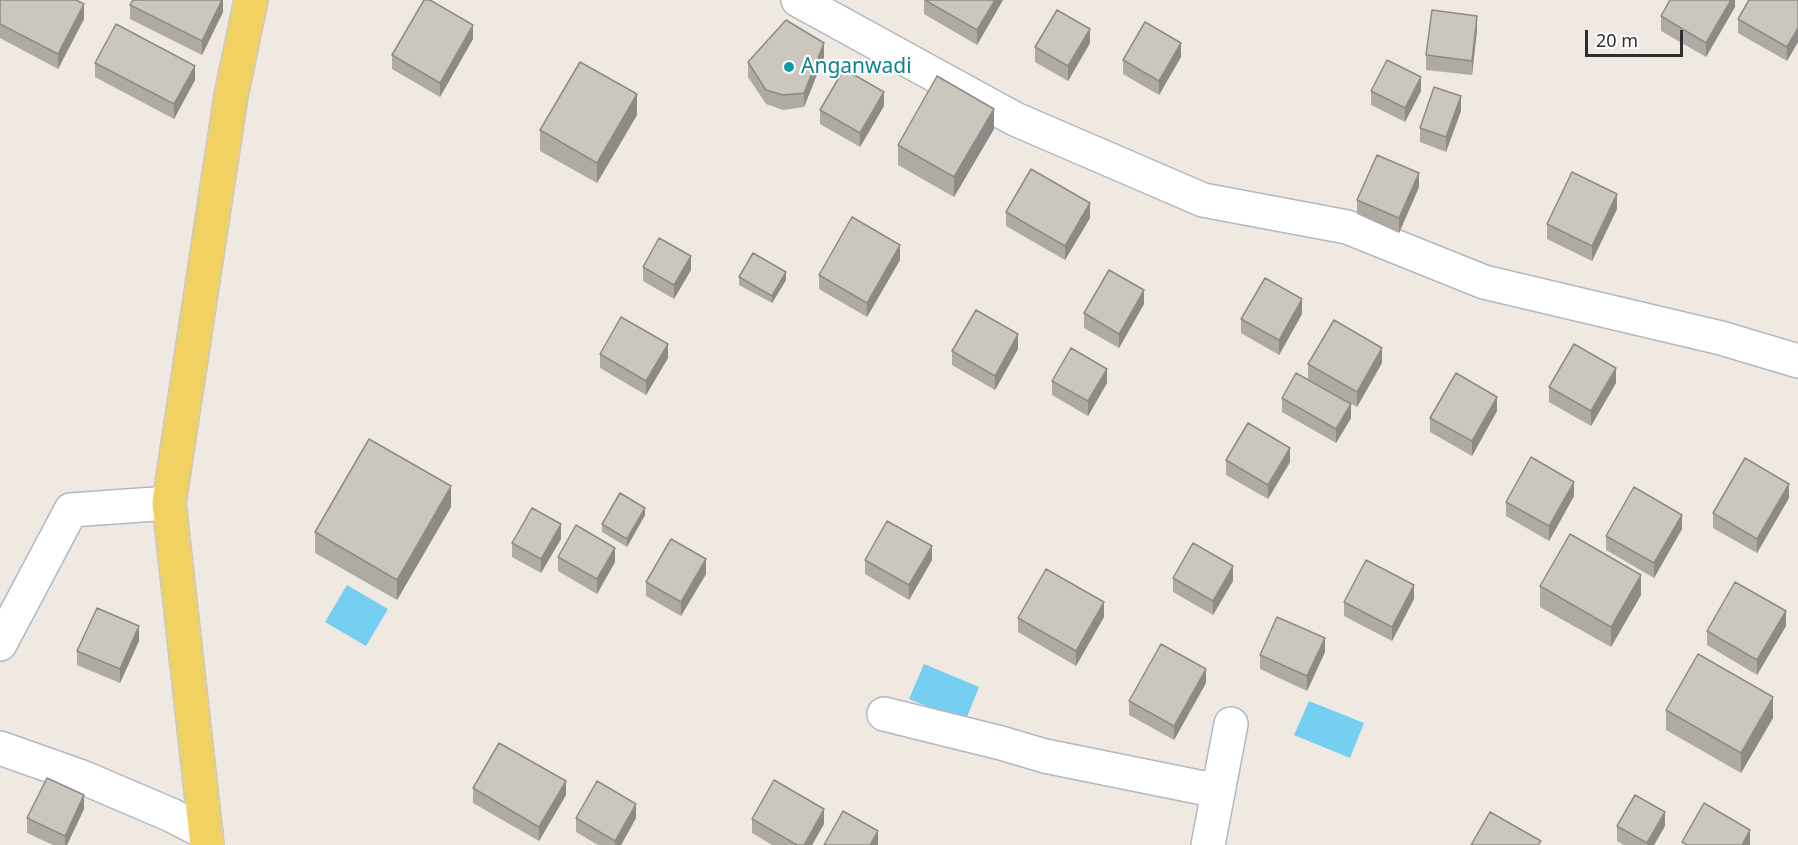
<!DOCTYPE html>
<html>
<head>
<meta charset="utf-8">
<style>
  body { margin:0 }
  #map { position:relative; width:1798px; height:845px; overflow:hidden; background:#efe9e1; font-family:"Noto Sans",sans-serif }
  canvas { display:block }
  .scale { position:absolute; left:1585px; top:30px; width:98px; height:27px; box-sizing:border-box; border:3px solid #2e2e2e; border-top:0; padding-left:8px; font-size:18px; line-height:21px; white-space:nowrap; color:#2e2e2e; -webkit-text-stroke:4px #fff; paint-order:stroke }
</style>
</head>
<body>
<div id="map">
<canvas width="1798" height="845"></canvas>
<div class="scale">20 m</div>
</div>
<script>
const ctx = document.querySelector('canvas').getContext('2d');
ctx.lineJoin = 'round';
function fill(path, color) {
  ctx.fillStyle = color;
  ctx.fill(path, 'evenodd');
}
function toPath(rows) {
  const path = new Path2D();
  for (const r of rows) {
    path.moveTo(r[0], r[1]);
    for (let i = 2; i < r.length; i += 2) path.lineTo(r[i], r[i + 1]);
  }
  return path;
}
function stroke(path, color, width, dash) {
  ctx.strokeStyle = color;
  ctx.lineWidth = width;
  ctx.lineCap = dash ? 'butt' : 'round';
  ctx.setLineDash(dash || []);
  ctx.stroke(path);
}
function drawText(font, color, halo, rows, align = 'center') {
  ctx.font = font + ' "Noto Sans",sans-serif';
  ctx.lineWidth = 4.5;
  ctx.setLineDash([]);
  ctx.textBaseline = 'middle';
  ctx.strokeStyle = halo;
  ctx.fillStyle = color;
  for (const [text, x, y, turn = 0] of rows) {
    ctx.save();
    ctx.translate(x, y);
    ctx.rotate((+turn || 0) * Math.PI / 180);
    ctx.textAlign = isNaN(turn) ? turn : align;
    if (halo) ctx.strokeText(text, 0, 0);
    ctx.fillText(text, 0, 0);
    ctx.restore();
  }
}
fill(toPath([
  [347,585,388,609,366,646,325,622],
  [924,664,979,687,965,722,909,699],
  [1309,701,1364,723,1350,758,1294,735]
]), '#75cff0');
const minor = toPath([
  [798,0,1015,119,1203,200,1347,227,1484,282,1721,338,1798,361],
  [0,644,71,510,169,503],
  [884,714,1001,743,1045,756,1218,791],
  [0,748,82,777,171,815,206,833],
  [1208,845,1231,724]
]);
const major = toPath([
  [207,845,169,503,231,96,251,0]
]);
stroke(minor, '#b4b7c1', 36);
stroke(major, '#c9c9c9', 36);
stroke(minor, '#fff', 33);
stroke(major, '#f2d163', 33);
fill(toPath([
  [0,0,84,19,58,69,0,38],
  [223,0,223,12,202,55,130,19,130,5],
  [924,0,1003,0,977,45,924,14],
  [1735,0,1735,7,1706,57,1661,31,1661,16],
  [1798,0,1798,42,1787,61,1738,33,1738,19],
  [1477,30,1472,75,1426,70,1426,55],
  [473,39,440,97,392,69,392,55],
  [1090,43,1068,81,1035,62,1035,47],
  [824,57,804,107,783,110,766,104,748,77,748,62],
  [1181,57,1159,95,1123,74,1123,60],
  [95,63,195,80,174,119,95,77],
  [1371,91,1421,91,1405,122,1371,105],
  [884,106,860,147,820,124,820,110],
  [1461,111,1446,152,1420,142,1420,128],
  [637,115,597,183,540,151,540,130],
  [994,129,954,197,898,165,898,145],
  [1419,187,1399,233,1357,214,1357,200],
  [1617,209,1592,261,1547,239,1547,224],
  [1006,212,1090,218,1065,260,1006,226],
  [900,260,867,317,819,289,819,275],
  [643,267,691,270,674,299,643,281],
  [739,277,786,280,772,303,739,285],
  [1144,304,1119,348,1084,328,1084,313],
  [1302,314,1279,355,1241,333,1241,319],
  [1018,349,995,390,952,365,952,351],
  [600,354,668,358,646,395,600,368],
  [1382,363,1357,407,1308,379,1308,364],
  [1052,381,1107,383,1088,416,1052,395],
  [1616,383,1591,426,1549,402,1549,387],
  [1282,398,1351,418,1336,443,1282,412],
  [1497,411,1472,456,1430,432,1430,418],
  [1226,460,1290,462,1268,499,1226,475],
  [1574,496,1549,541,1506,516,1506,502],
  [1789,498,1757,553,1713,528,1713,513],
  [451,507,397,600,315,553,315,532],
  [645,515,627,547,602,532,602,524],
  [1682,529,1654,578,1606,550,1606,536],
  [561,539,541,573,512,557,512,543],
  [558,557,615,562,597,594,558,571],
  [865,560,932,560,909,600,865,574],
  [706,574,681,616,646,596,646,582],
  [1173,578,1233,581,1213,615,1173,592],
  [1540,586,1641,595,1611,647,1540,607],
  [1414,599,1392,641,1344,616,1344,602],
  [1104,617,1076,666,1018,632,1018,618],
  [1786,626,1757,675,1707,645,1707,631],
  [139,641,120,683,77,665,77,651],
  [1325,652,1307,691,1260,669,1260,655],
  [1206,683,1174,740,1129,715,1129,701],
  [1666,710,1773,718,1741,773,1666,730],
  [473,788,566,795,539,841,473,803],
  [84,809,67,845,53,845,27,833,27,818],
  [576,818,636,818,621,845,598,845,576,832],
  [752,819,824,824,812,845,772,845,752,833],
  [1617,826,1665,826,1654,845,1624,845,1617,841]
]), '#afaba4');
fill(toPath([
  [222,0,223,0,223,12,202,55,202,41],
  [995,0,1003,0,977,45,977,30],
  [1731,0,1735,0,1735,7,1706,57,1706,43],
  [84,4,84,19,58,69,58,54],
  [1477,16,1477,30,1472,75,1472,61],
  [473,25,473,39,440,97,440,83],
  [1798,28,1798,42,1787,61,1787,47],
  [1090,29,1090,43,1068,81,1068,66],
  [824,43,824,57,804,107,804,93],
  [1181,43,1181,57,1159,95,1159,81],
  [195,66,195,80,174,119,174,104],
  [1421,77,1421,91,1405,122,1405,108],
  [884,92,884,106,860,147,860,133],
  [637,94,637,115,597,183,597,163],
  [1461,96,1461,111,1446,152,1446,137],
  [994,109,994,129,954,197,954,177],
  [1419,173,1419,187,1399,233,1399,218],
  [1617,194,1617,209,1592,261,1592,246],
  [1090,203,1090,218,1065,260,1065,246],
  [900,245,900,260,867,317,867,303],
  [691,256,691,270,674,299,674,285],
  [786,272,786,280,772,303,772,296],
  [1144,290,1144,304,1119,348,1119,334],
  [1302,299,1302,314,1279,355,1279,340],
  [1018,334,1018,349,995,390,995,376],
  [668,344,668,358,646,395,646,381],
  [1382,348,1382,363,1357,407,1357,392],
  [1616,368,1616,383,1591,426,1591,411],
  [1107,369,1107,383,1088,416,1088,401],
  [1497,397,1497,411,1472,456,1472,441],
  [1351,404,1351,418,1336,443,1336,429],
  [1290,448,1290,462,1268,499,1268,485],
  [1574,482,1574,496,1549,541,1549,526],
  [1789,484,1789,498,1757,553,1757,539],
  [451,486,451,507,397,600,397,580],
  [645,508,645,515,627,547,627,539],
  [1682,515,1682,529,1654,578,1654,563],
  [561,524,561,539,541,573,541,559],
  [932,546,932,560,909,600,909,585],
  [615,548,615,562,597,594,597,579],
  [706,559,706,574,681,616,681,602],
  [1233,566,1233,581,1213,615,1213,601],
  [1641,575,1641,595,1611,647,1611,627],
  [1414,585,1414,599,1392,641,1392,627],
  [1104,602,1104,617,1076,666,1076,651],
  [1786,611,1786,626,1757,675,1757,660],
  [139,626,139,641,120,683,120,669],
  [1325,638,1325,652,1307,691,1307,676],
  [1206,669,1206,683,1174,740,1174,726],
  [1773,697,1773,718,1741,773,1741,753],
  [566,781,566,795,539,841,539,827],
  [84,795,84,809,67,845,65,845,65,836],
  [636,804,636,818,621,845,615,845,615,841],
  [824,809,824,824,812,845,804,845],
  [1665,812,1665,826,1654,845,1647,845],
  [1750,830,1750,845,1742,845],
  [878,831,878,845,870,845]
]), '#8e8b86');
const building = toPath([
  [0,0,76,0,84,4,58,54,0,24,0,0],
  [133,0,222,0,202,41,130,5,133,0],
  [424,0,430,0,473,25,440,83,392,55,424,0],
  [925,0,995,0,977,30,925,0],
  [1670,0,1731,0,1706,43,1661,16,1670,0],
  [1749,0,1798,0,1798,28,1787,47,1738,19,1749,0],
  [1057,10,1090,29,1068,66,1035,47,1057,10],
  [1432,10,1477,16,1472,61,1426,55,1432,10],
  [786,20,824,43,804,93,783,95,766,90,748,62,786,20],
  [1145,22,1181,43,1159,81,1123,60,1145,22],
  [116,24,195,66,174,104,95,63,116,24],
  [1387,60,1421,77,1405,108,1371,91,1387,60],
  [580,62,637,94,597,163,540,130,580,62],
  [844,69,884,92,860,133,820,110,844,69],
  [937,76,994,109,954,177,898,145,937,76],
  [1434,87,1461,96,1446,137,1420,128,1434,87],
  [1377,155,1419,173,1399,218,1357,200,1377,155],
  [1031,169,1090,203,1065,246,1006,212,1031,169],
  [1572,172,1617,194,1592,246,1547,224,1572,172],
  [852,217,900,245,867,303,819,275,852,217],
  [659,238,691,256,674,285,643,267,659,238],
  [753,253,786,272,772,296,739,277,753,253],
  [1109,270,1144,290,1119,334,1084,313,1109,270],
  [1265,278,1302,299,1279,340,1241,319,1265,278],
  [976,310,1018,334,995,376,952,351,976,310],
  [621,317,668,344,646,381,600,354,621,317],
  [1334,320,1382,348,1357,392,1308,364,1334,320],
  [1574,344,1616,368,1591,411,1549,387,1574,344],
  [1071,348,1107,369,1088,401,1052,381,1071,348],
  [1296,373,1351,404,1336,429,1282,398,1296,373],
  [1456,373,1497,397,1472,441,1430,418,1456,373],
  [1248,423,1290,448,1268,485,1226,460,1248,423],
  [369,439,451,486,397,580,315,532,369,439],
  [1531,457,1574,482,1549,526,1506,502,1531,457],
  [1745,458,1789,484,1757,539,1713,513,1745,458],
  [1634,487,1682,515,1654,563,1606,536,1634,487],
  [620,493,645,508,627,539,602,524,620,493],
  [532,508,561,524,541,559,512,543,532,508],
  [887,521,932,546,909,585,865,560,887,521],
  [576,525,615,548,597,579,558,557,576,525],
  [1570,534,1641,575,1611,627,1540,586,1570,534],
  [671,539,706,559,681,602,646,582,671,539],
  [1193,543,1233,566,1213,601,1173,578,1193,543],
  [1366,560,1414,585,1392,627,1344,602,1366,560],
  [1046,569,1104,602,1076,651,1018,618,1046,569],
  [1735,582,1786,611,1757,660,1707,631,1735,582],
  [97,608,139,626,120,669,77,651,97,608],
  [1277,617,1325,638,1307,676,1260,655,1277,617],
  [1161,644,1206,669,1174,726,1129,701,1161,644],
  [1698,654,1773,697,1741,753,1666,710,1698,654],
  [499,743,566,781,539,827,473,788,499,743],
  [47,778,84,795,65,836,27,818,47,778],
  [774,780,824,809,804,845,797,845,752,819,774,780],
  [597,781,636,804,615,841,576,818,597,781],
  [1635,795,1665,812,1647,843,1617,826,1635,795],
  [1704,803,1750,830,1742,845,1687,845,1682,842,1704,803],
  [843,811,878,831,870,845,824,845,843,811],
  [1490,812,1541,841,1538,845,1471,845,1490,812]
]);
fill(building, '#cbc7bf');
stroke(building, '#8e8b86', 1.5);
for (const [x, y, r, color] of [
  [789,67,6,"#0f9aa8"]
]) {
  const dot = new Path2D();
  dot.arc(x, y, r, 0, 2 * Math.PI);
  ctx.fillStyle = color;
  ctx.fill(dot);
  stroke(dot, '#fff', 2);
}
drawText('21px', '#0d838f', '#fff', [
  ["Anganwadi",801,67]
], 'left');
</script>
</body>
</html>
